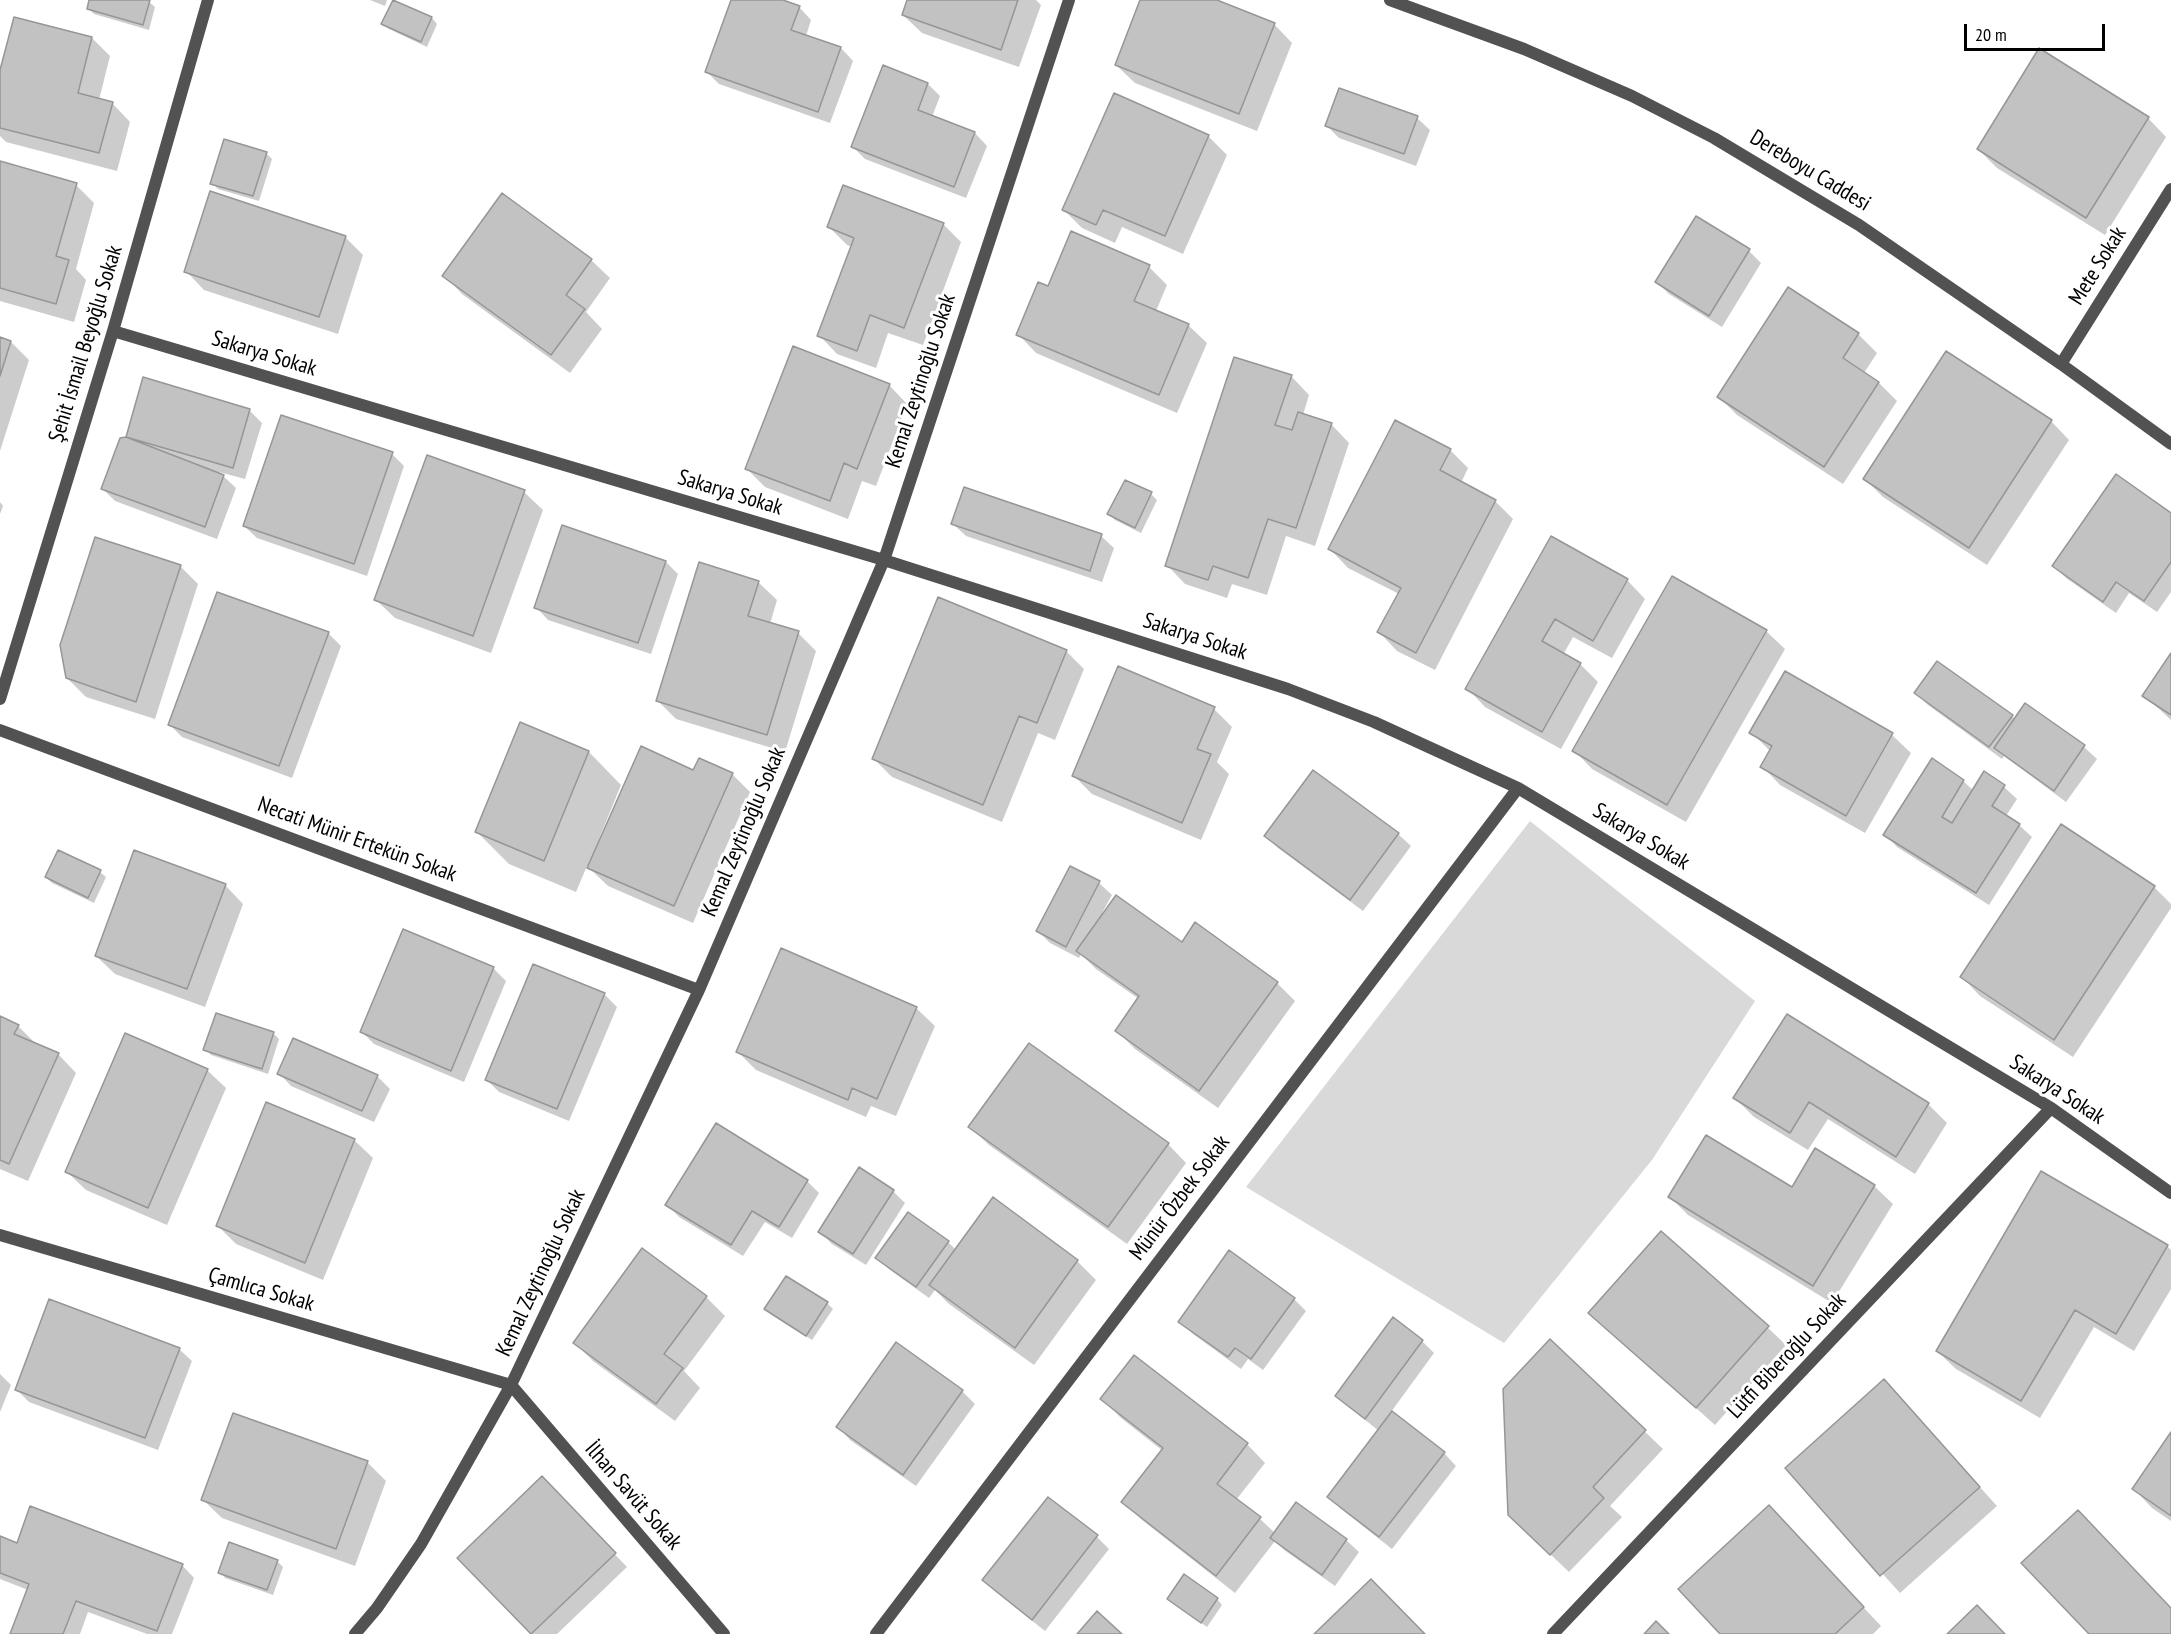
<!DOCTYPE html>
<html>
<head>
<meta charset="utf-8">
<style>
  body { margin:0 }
  #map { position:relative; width:2171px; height:1634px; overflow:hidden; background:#fff; font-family:"PT Sans Narrow",sans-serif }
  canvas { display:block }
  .scale { position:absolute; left:1964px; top:24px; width:141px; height:27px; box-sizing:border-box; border:3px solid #000; border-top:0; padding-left:8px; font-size:18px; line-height:21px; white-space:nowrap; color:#000; -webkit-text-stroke:4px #fff; paint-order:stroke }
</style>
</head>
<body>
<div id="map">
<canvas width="2171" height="1634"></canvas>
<div class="scale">20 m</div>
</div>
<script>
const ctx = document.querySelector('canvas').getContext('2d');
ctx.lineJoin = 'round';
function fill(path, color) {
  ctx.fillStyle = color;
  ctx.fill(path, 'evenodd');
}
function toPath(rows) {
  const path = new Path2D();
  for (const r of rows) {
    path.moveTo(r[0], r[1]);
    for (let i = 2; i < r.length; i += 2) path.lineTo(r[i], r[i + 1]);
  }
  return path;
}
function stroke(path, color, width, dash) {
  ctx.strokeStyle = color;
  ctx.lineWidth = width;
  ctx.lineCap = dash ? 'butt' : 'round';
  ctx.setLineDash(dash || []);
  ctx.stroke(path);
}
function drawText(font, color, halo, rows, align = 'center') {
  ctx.font = font + ' "PT Sans Narrow",sans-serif';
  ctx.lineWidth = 6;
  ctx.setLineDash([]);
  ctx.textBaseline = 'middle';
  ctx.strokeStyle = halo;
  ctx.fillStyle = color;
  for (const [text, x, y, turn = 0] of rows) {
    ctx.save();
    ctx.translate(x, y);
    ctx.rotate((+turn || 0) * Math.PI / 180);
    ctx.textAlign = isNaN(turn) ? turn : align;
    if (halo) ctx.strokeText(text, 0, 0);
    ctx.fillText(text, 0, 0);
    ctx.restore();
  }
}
fill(toPath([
  [1530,821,1755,1001,1652,1160,1504,1343,1246,1187]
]), '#d9d9d9');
fill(toPath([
  [91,0,149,2,155,7,149,30,94,14,88,8],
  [370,0,387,0,385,6],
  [733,0,778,0,799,7,811,20,806,36,841,48,853,61,830,123,719,84,707,72],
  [909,0,1036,0,1041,5,1019,67,922,33,903,15],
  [1142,0,1212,0,1274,24,1292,43,1257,131,1135,83,1116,65],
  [394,1,432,18,437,24,427,47,389,29,383,24],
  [92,38,110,56,99,100,112,103,130,122,117,171,6,142,0,136,0,76],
  [928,84,940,96,932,117,975,133,987,146,966,198,865,159,853,147],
  [1114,95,1208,136,1227,155,1183,254,1122,227,1115,243,1082,228,1064,210],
  [1417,118,1430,130,1416,166,1339,138,1327,126],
  [2148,118,2166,137,2105,235,1997,168,1978,149],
  [266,153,272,159,259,201,218,189,212,183],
  [0,163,76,185,94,203,76,269,86,280,74,322,0,301],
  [502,195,591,260,610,278,586,312,602,329,570,373,462,294,444,275],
  [943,224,961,242,923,345,888,333,876,368,837,354,819,335,852,247,847,245,829,227],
  [345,237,363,255,338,334,204,290,186,271],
  [1749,251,1761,263,1722,327,1669,294,1657,282],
  [1149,267,1167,285,1156,311,1188,325,1207,343,1177,413,1036,353,1018,334,1049,288],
  [1788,289,1858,334,1877,353,1864,373,1879,383,1897,401,1843,484,1737,415,1719,397],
  [0,339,11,342,29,360,0,451],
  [1291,376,1309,395,1303,415,1331,424,1349,443,1315,546,1286,536,1267,595,1232,584,1227,598,1185,584,1167,565],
  [144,379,250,411,262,423,245,479,219,472,236,488,217,539,115,501,103,489,127,438],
  [889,385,907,404,876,486,862,481,848,519,765,487,747,469],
  [2051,421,2069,440,1987,565,1883,497,1864,478],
  [1450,450,1468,468,1461,483,1495,501,1513,519,1435,670,1397,651,1379,632,1399,594,1348,568,1330,549],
  [392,454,404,466,367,576,257,538,244,526],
  [428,457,524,492,543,510,491,653,395,618,376,600],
  [1125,482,1151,494,1157,500,1141,533,1115,520,1109,514],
  [0,502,3,506,0,514],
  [2171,514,2171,592,2157,612,2129,593,2116,613,2066,578,2054,566],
  [953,524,1101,536,1114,548,1102,582,966,536],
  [1552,538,1627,580,1645,599,1612,658,1573,637,1563,655,1580,664,1598,682,1561,749,1485,707,1467,688],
  [666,562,678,574,651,654,548,620,536,607],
  [180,566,198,584,155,719,86,697,67,678],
  [758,582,777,600,770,624,798,633,816,651,785,752,676,719,658,701],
  [218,594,328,633,341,646,292,778,182,737,170,725],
  [1766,631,1785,649,1686,822,1592,769,1574,750],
  [1066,651,1084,669,1055,740,1038,733,1002,822,892,777,874,759],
  [2171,655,2171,720,2144,695],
  [1786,673,1892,735,1911,753,1865,833,1780,785,1762,766,1771,752,1751,732],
  [1916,693,2012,716,2016,720,2026,706,2084,747,2097,759,2066,802,2004,756,2002,759,1928,705],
  [1214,709,1232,727,1217,762,1229,774,1201,840,1092,794,1074,776],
  [520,724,589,752,621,785,599,839,601,840,694,771,732,774,750,792,693,923,608,886,587,866,576,892,509,864,477,832],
  [1932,760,1963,781,1974,791,1985,774,2004,787,2017,799,2006,816,2019,825,2032,837,1989,905,1897,847,1885,834],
  [2062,826,2154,887,2171,904,2171,908,2073,1057,1980,996,1962,977],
  [1398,834,1411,846,1363,911,1278,848,1266,836],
  [59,852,100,872,106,877,94,903,52,883,46,877],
  [1071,868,1099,883,1112,895,1102,913,1104,914,1277,983,1295,1001,1218,1108,1135,1049,1117,1031,1139,999,1096,969,1081,954,1079,958,1050,943,1038,931],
  [225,885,243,904,205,1007,115,974,96,956],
  [404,931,494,969,506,981,464,1082,374,1044,362,1032],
  [604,994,617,1007,569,1121,499,1092,487,1080],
  [916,1008,935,1026,896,1116,871,1106,866,1117,756,1070,738,1052],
  [217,1015,274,1034,279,1039,268,1074,211,1055,205,1049],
  [1787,1016,1928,1104,1947,1123,1915,1174,1828,1119,1808,1150,1754,1117,1735,1098],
  [0,1018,18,1026,36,1044,58,1054,76,1073,28,1181,0,1169],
  [207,1070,226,1088,167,1225,86,1190,67,1172],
  [279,1073,377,1076,390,1089,374,1122,291,1086],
  [970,1127,1168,1144,1186,1163,1127,1244,989,1145],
  [354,1140,373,1158,323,1280,236,1244,218,1226],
  [807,1181,819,1193,792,1238,765,1222,743,1256,679,1217,667,1204],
  [1874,1186,1893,1204,1832,1303,1688,1215,1670,1197],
  [893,1191,905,1203,866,1265,832,1244,820,1232],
  [993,1199,1078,1262,1096,1280,1034,1365,949,1304,935,1290,929,1298,890,1270,877,1258,948,1242,956,1250],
  [2167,1246,2171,1250,2171,1289,2134,1351,2094,1327,2040,1418,1956,1369,1937,1351],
  [643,1251,706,1297,725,1316,684,1371,700,1388,675,1421,593,1361,575,1343],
  [1294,1299,1306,1311,1263,1370,1248,1359,1241,1369,1193,1334,1180,1321],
  [827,1303,833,1309,812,1340,772,1315,766,1309],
  [1590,1313,1767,1327,1786,1345,1715,1425],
  [1422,1341,1434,1353,1391,1412,1444,1453,1456,1466,1392,1549,1341,1509,1329,1497,1379,1431,1350,1408,1337,1396],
  [1550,1341,1663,1449,1610,1506,1622,1517,1569,1572,1528,1533],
  [897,1344,962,1391,975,1404,916,1486,850,1440,838,1427],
  [179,1349,192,1361,158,1450,29,1402,17,1390],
  [0,1374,11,1385,0,1412],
  [1884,1381,1997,1506,1900,1593,1787,1468],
  [1102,1399,1247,1444,1265,1463,1236,1500,1260,1519,1275,1533,1296,1504,1346,1540,1359,1552,1335,1586,1284,1550,1275,1541,1235,1593,1142,1520,1123,1501,1163,1451,1121,1418],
  [2171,1435,2171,1521,2152,1508,2134,1489],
  [367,1462,386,1481,355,1566,222,1518,203,1500],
  [554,1491,627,1567,557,1634,533,1634,459,1558],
  [1787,1526,1881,1626,1873,1634,1722,1634],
  [0,1537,18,1545,182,1565,194,1578,172,1634,147,1634,88,1612,80,1634,12,1634,28,1590,0,1579],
  [1097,1537,1109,1549,1045,1631,996,1592,984,1580],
  [277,1561,283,1567,273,1595,225,1578,220,1572],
  [1168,1599,1217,1599,1222,1605,1207,1627]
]), '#0003');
const building = toPath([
  [89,0,150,0,143,25,87,9,89,0],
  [393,0,432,17,421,42,381,24,393,0],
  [731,0,783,0,800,6,791,30,841,47,818,112,705,72,731,0],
  [907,0,1018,0,1001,50,902,15,907,0],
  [1140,0,1217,0,1275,23,1239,114,1115,65,1140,0],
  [14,17,92,37,78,93,113,102,99,153,0,128,0,70,14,17],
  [2039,48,2149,117,2086,218,1977,149,2039,48],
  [883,65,928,83,918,110,975,132,954,187,851,147,883,65],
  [1339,88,1418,116,1404,154,1325,126,1339,88],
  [1114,93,1209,135,1165,236,1103,210,1096,225,1062,210,1114,93],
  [224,139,267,152,253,196,210,184,224,139],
  [0,161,77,183,56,256,69,260,56,304,0,288,0,161],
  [843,185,944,223,904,328,870,315,857,351,817,336,854,238,827,227,843,185],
  [210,191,346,236,319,317,184,272,210,191],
  [502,193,592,259,566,295,585,309,551,355,442,276,502,193],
  [1696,216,1750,249,1709,316,1655,282,1696,216],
  [1071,231,1150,265,1134,301,1189,324,1159,395,1016,335,1038,282,1048,286,1071,231],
  [1788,287,1859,333,1843,358,1879,382,1824,467,1717,397,1788,287],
  [0,337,11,341,0,376,0,337],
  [793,346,890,384,857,469,844,463,830,501,745,469,793,346],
  [1946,351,2052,420,1969,548,1863,479,1946,351],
  [1234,357,1292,375,1275,425,1292,430,1298,412,1332,423,1296,528,1268,519,1248,578,1213,566,1208,580,1165,566,1234,357],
  [143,377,250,409,233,468,126,437,143,377],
  [281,415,393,452,354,564,243,526,281,415],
  [1395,420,1451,449,1440,470,1496,500,1416,653,1377,632,1401,588,1328,549,1395,420],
  [126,437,224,475,205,527,101,489,120,438,126,437],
  [427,455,525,490,473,636,374,600,427,455],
  [2116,474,2171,513,2171,562,2144,601,2116,582,2103,602,2052,566,2116,474],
  [1125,480,1152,492,1135,528,1107,514,1125,480],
  [964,487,1102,534,1090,571,951,524,964,487],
  [562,525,666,561,638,643,534,608,562,525],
  [1551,536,1628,579,1593,641,1555,619,1542,641,1581,663,1542,732,1465,689,1551,536],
  [95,537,181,565,136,702,66,678,60,645,95,537],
  [699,562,759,581,748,616,799,631,767,735,656,701,699,562],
  [1672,576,1767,630,1667,805,1572,751,1672,576],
  [217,592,329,632,279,766,168,725,217,592],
  [938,597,1067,650,1037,723,1019,716,983,805,872,759,938,597],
  [2171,653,2171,715,2142,696,2171,653],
  [1937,661,2013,715,1989,747,1914,693,1937,661],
  [1118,666,1215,707,1197,749,1211,754,1182,823,1072,776,1118,666],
  [1785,671,1893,733,1846,816,1760,767,1772,746,1749,733,1785,671],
  [2025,703,2085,745,2054,791,1994,748,2025,703],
  [520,722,589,751,544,861,475,832,520,722],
  [641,746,693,770,699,758,733,773,674,906,587,868,641,746],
  [1932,758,1964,780,1942,817,1952,823,1984,771,2005,785,1992,806,2020,824,1976,893,1883,835,1932,758],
  [1313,770,1399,833,1350,900,1264,836,1313,770],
  [2061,824,2155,886,2054,1040,1960,977,2061,824],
  [58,850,101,870,88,898,45,877,58,850],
  [134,850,226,884,187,989,95,956,134,850],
  [1070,866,1100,881,1066,947,1036,931,1070,866],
  [1116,895,1182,942,1195,922,1278,982,1199,1091,1115,1031,1139,996,1076,951,1116,895],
  [403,929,494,967,451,1071,360,1032,403,929],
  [781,948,917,1007,877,1099,852,1088,848,1100,736,1052,781,948],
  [533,964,605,993,557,1109,485,1080,533,964],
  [216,1013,274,1032,262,1069,203,1050,216,1013],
  [1787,1014,1929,1103,1896,1157,1809,1102,1790,1133,1733,1098,1787,1014],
  [0,1016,19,1025,14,1034,59,1053,9,1164,0,1160,0,1016],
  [125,1033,208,1069,148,1208,65,1172,125,1033],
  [293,1038,378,1075,362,1111,277,1074,293,1038],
  [1029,1043,1169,1143,1108,1227,968,1127,1029,1043],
  [266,1102,355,1139,305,1263,216,1226,266,1102],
  [716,1123,808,1180,779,1227,752,1211,731,1245,665,1205,716,1123],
  [1706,1135,1792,1187,1815,1148,1875,1185,1813,1286,1668,1197,1706,1135],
  [859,1167,894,1190,853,1254,818,1232,859,1167],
  [2041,1171,2168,1245,2116,1334,2075,1310,2021,1401,1936,1351,2041,1171],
  [993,1197,1078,1260,1015,1348,929,1285,993,1197],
  [908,1212,949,1241,916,1287,875,1258,908,1212],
  [1661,1231,1769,1326,1696,1408,1588,1313,1661,1231],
  [642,1248,707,1296,664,1354,683,1368,656,1404,573,1343,642,1248],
  [1229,1250,1295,1298,1251,1359,1235,1348,1228,1357,1178,1322,1229,1250],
  [786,1276,828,1302,806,1336,764,1309,786,1276],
  [49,1299,180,1348,145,1438,15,1390,49,1299],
  [1393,1317,1423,1340,1365,1419,1335,1396,1393,1317],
  [1550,1339,1646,1430,1593,1487,1604,1498,1550,1555,1508,1515,1503,1389,1550,1339],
  [896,1342,963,1390,903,1475,836,1427,896,1342],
  [1134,1355,1248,1443,1217,1484,1261,1517,1216,1576,1121,1502,1163,1448,1100,1399,1134,1355],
  [1884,1379,1980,1487,1880,1576,1785,1468,1884,1379],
  [1392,1411,1445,1452,1379,1537,1327,1497,1392,1411],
  [233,1413,368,1461,336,1549,201,1500,233,1413],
  [2171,1432,2171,1516,2132,1489,2171,1432],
  [542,1476,616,1553,531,1634,457,1558,542,1476],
  [1048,1497,1098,1535,1032,1620,982,1580,1048,1497],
  [1296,1502,1347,1539,1322,1575,1270,1538,1296,1502],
  [1769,1505,1864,1607,1835,1634,1720,1634,1678,1589,1769,1505],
  [30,1506,183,1564,157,1631,76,1601,63,1634,10,1634,29,1584,0,1573,0,1536,17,1543,30,1506],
  [2078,1510,2171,1608,2171,1634,2089,1634,2021,1563,2078,1510],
  [229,1542,278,1560,267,1590,218,1573,229,1542],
  [1184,1574,1218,1598,1201,1623,1167,1599,1184,1574],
  [1371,1579,1425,1634,1314,1634,1371,1579],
  [1977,1605,2005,1634,1947,1634,1977,1605],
  [1097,1611,1122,1634,1077,1634,1097,1611],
  [1656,1621,1669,1634,1644,1634,1656,1621]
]);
fill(building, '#c2c2c2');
stroke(building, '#969696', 1.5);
stroke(toPath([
  [1390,0,1524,49,1632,96,1714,138,1859,225,2061,364,2171,444],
  [113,331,884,560,1288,689,1374,722,1518,788,2051,1108,2171,1193],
  [2061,364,2171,189],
  [0,699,113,331,208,0],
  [0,730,699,990],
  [0,1235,511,1385,724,1634],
  [355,1634,377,1608,421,1544,511,1385,699,990,884,560,1069,0],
  [876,1634,1518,788],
  [1553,1634,2051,1108]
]), '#525252', 12);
drawText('22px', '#000', '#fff', [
  ["Dereboyu Caddesi",1810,171,31],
  ["Mete Sokak",2098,266,-58],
  ["Şehit İsmail Beyoğlu Sokak",86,344,-73],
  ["Sakarya Sokak",264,354,17],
  ["Kemal Zeytinoğlu Sokak",921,381,-72],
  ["Sakarya Sokak",730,493,17],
  ["Sakarya Sokak",1195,637,18],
  ["Kemal Zeytinoğlu Sokak",744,832,-67],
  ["Sakarya Sokak",1641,837,31],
  ["Necati Münir Ertekün Sokak",357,840,20],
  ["Sakarya Sokak",2057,1090,33],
  ["Münür Özbek Sokak",1180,1198,-53],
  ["Kemal Zeytinoğlu Sokak",541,1273,-65],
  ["Çamlıca Sokak",261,1290,16],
  ["Lütfi Biberoğlu Sokak",1787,1356,-47],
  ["İlhan Savüt Sokak",633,1496,49]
]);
</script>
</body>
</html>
